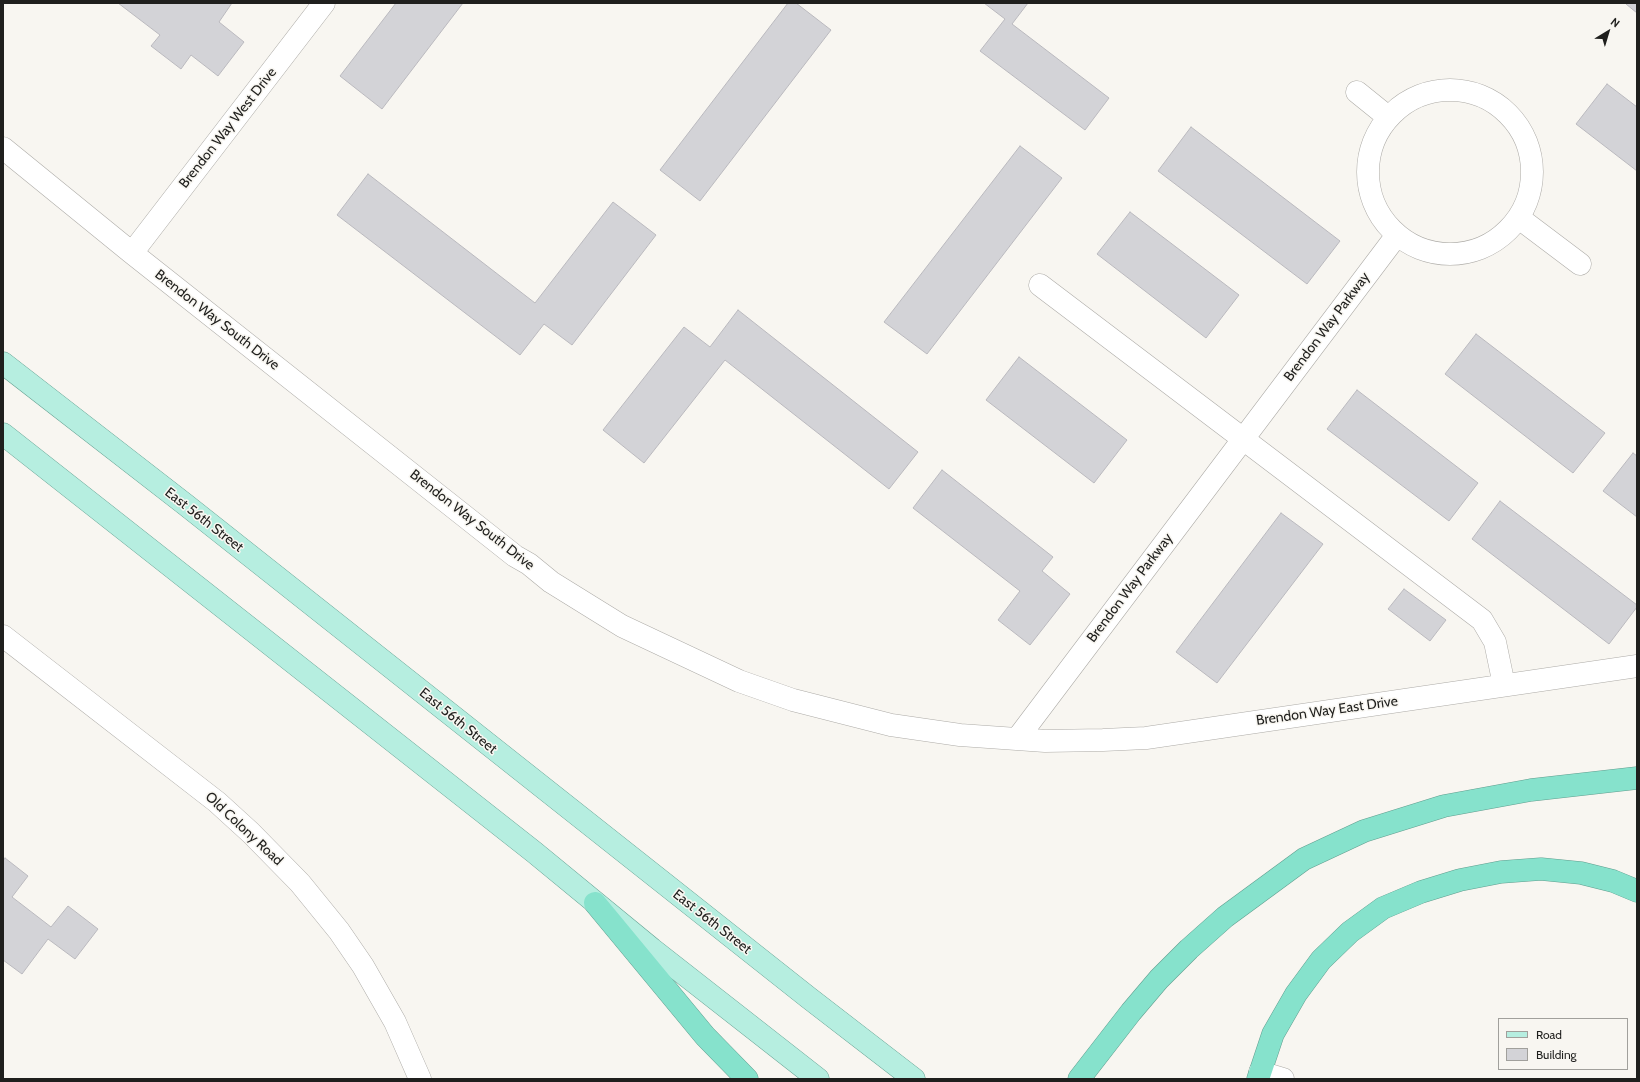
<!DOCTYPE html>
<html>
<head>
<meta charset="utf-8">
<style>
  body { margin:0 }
  #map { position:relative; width:1640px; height:1082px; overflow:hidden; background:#f8f6f1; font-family:Cabin,sans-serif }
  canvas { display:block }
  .frame { position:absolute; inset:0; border:4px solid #1f1f1d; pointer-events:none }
  .legend { position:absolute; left:1498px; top:1018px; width:130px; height:52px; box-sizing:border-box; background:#f8f6f1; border:1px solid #a1a09c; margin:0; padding:5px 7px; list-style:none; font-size:12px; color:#1f1f1d }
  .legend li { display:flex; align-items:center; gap:8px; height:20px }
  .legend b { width:20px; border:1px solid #a1a09c }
  .north { position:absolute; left:1588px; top:12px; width:40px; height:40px; -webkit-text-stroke:3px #f8f6f1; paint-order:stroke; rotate:38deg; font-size:11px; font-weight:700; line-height:16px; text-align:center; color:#1f1f1d }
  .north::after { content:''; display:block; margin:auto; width:14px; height:18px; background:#1f1f1d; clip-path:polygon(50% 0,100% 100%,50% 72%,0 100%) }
</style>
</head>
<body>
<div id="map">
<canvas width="1640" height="1082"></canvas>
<div class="frame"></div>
<ul class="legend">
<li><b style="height:5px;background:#b6eee0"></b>Road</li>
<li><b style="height:11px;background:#d3d3d7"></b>Building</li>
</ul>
<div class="north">N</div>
</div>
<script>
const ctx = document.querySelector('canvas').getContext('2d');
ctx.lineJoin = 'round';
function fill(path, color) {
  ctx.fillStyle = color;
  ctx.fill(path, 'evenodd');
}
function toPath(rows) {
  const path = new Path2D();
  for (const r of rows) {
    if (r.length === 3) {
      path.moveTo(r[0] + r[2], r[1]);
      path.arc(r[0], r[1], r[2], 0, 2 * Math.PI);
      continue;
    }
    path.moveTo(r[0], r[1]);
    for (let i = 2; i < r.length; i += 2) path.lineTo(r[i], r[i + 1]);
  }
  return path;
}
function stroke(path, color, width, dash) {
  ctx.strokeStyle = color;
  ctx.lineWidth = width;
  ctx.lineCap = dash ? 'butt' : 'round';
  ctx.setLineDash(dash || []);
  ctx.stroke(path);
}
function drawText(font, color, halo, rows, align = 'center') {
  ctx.font = font + ' Cabin,sans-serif';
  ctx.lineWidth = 3;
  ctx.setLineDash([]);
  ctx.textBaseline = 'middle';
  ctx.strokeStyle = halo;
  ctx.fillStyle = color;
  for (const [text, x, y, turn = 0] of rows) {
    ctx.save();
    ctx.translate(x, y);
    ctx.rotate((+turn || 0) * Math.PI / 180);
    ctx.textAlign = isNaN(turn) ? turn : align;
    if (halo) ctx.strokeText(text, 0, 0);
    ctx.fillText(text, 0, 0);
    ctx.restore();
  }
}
const building = toPath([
  [118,3,232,3,219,22,244,42,218,76,191,55,181,69,151,46,160,35,118,3],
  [396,3,463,3,382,109,340,76,396,3],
  [788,3,796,3,831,30,700,201,660,170,788,3],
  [984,3,1028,3,1012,24,1109,98,1085,130,980,51,1005,19,984,3],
  [1627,3,1637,3,1637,13,1626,4,1627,3],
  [1607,84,1637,107,1637,171,1576,124,1607,84],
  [1191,127,1340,241,1307,284,1158,171,1191,127],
  [1020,146,1062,178,927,354,884,322,1020,146],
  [368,174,535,303,613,202,656,235,572,345,544,324,520,355,337,215,368,174],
  [1130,212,1239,295,1206,338,1097,254,1130,212],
  [738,310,918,452,889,489,725,360,644,463,603,430,684,327,710,347,738,310],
  [1476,334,1605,433,1573,473,1445,374,1476,334],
  [1019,357,1127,440,1094,483,986,400,1019,357],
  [1357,390,1478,483,1449,521,1327,429,1357,390],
  [1633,453,1637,456,1637,517,1603,491,1633,453],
  [942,470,1053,557,1042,571,1070,594,1030,645,998,620,1020,591,913,508,942,470],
  [1500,501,1637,605,1637,607,1609,644,1472,539,1500,501],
  [1281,513,1323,544,1217,683,1176,652,1281,513],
  [1404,589,1446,620,1430,641,1388,609,1404,589],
  [5,858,28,876,12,897,51,927,68,906,98,929,75,959,48,939,22,974,3,960,3,861,5,858]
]);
fill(building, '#d3d3d7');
stroke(building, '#bab9be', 1);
const minor = toPath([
  [1450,172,82],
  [1357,92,1388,117],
  [3,148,132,253,515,556,529,564,551,582,622,626,739,681,793,700,891,725,960,735,1045,741,1103,740,1146,738,1637,666],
  [1519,218,1580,264],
  [132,253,324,3],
  [1040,285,1482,620,1495,642,1504,685],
  [3,636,217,802,251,833,300,883,339,931,363,966,395,1022,420,1079],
  [1017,739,1397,235],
  [1260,1072,1283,1079]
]);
const major = toPath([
  [3,363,186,505,809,998,914,1079],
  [3,434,534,852,652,949,818,1079]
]);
const highway = toPath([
  [595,903,705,1036,747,1079],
  [1079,1079,1131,1012,1159,979,1189,949,1225,917,1304,859,1364,831,1444,806,1531,790,1637,778],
  [1258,1079,1273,1034,1296,994,1321,960,1350,932,1383,908,1421,892,1460,880,1501,872,1541,869,1581,873,1613,881,1637,891]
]);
stroke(minor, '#adaba7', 23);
stroke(major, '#629e8f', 23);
stroke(highway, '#629e8f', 23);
stroke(minor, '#fff', 22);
stroke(major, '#b6eee0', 22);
stroke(highway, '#86e2cc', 22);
drawText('14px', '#1f1f1d', '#f8f6f1', [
  ["Brendon Way West Drive",228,128,-52],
  ["Brendon Way South Drive",217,320,38],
  ["Brendon Way Parkway",1327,327,-53],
  ["East 56th Street",204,520,38],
  ["Brendon Way South Drive",472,520,38],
  ["Brendon Way Parkway",1130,588,-53],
  ["Brendon Way East Drive",1327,711,-8],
  ["East 56th Street",458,721,39],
  ["Old Colony Road",244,829,43],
  ["East 56th Street",712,922,38]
]);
</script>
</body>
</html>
